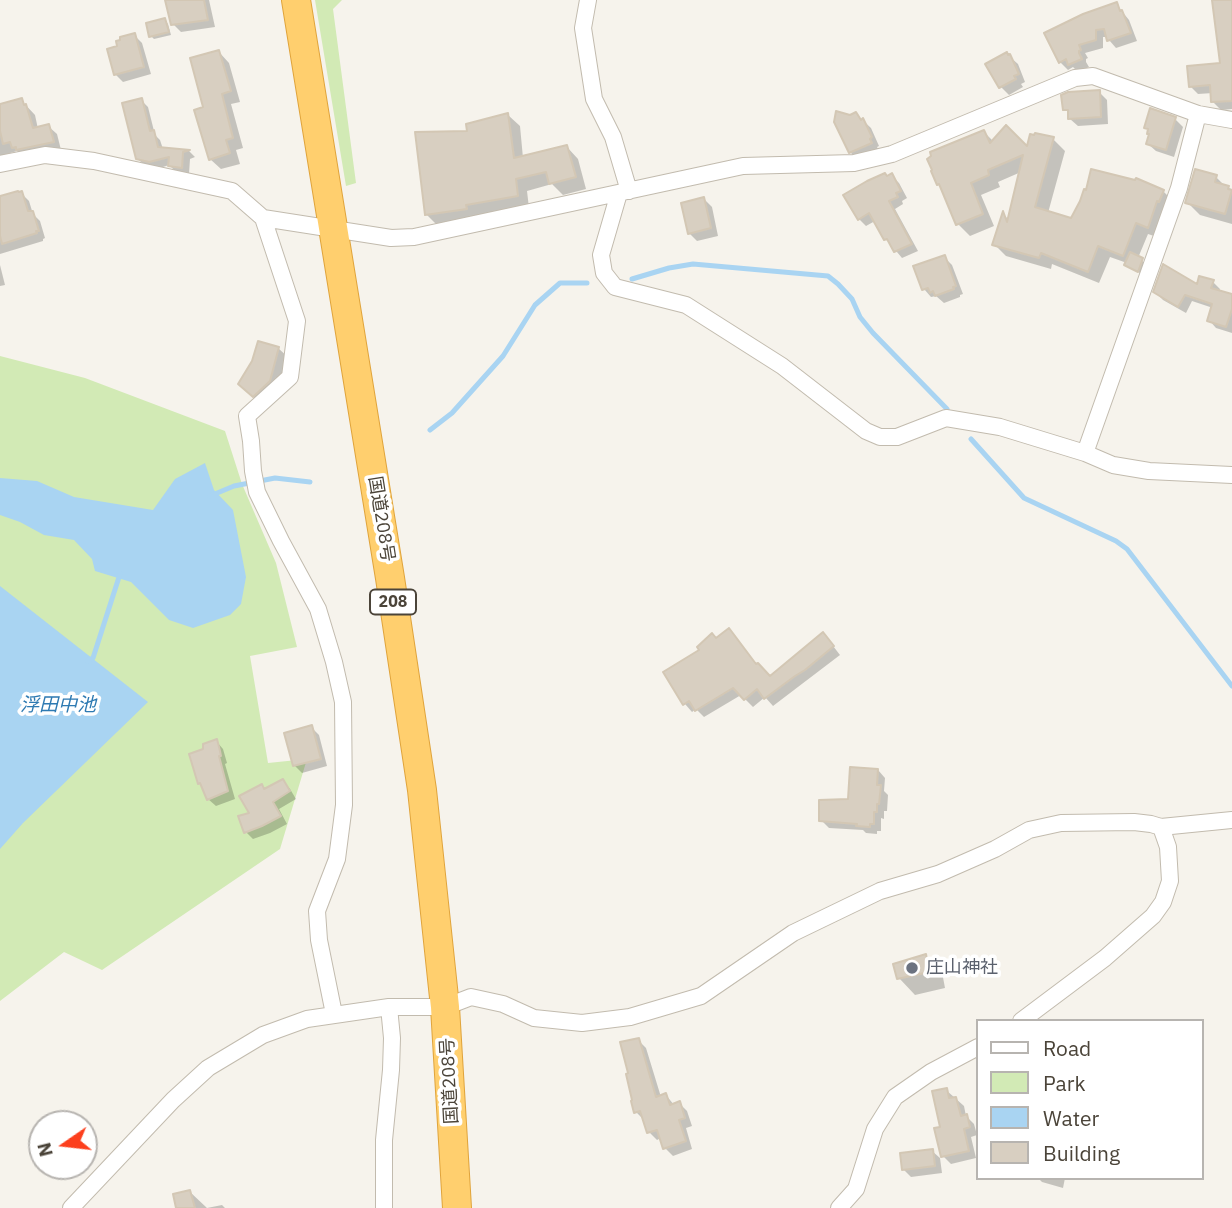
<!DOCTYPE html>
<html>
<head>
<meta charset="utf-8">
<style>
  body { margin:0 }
  #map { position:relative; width:1232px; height:1208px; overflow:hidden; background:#f6f3ec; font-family:"IBM Plex Sans",sans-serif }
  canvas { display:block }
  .legend { position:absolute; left:976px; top:1019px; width:228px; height:161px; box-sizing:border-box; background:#fff; border:2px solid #b7b4b0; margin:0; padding:9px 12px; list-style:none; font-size:21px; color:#4b4439 }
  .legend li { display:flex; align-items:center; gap:14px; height:35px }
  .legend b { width:35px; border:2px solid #b7b4b0 }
  .north { position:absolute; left:28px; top:1110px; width:70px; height:70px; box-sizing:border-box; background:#fff; border:2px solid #b7b4b0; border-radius:50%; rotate:256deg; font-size:19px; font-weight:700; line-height:28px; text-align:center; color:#4b4439 }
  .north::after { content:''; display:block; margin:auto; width:24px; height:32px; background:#fc3f1d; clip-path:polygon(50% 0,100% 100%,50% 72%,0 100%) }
</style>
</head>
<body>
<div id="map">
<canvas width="1232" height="1208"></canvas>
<ul class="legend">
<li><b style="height:9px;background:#fff"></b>Road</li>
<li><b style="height:19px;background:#d2eab5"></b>Park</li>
<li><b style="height:19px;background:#a9d4f2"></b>Water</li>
<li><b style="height:19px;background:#d8cfc1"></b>Building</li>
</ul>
<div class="north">N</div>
</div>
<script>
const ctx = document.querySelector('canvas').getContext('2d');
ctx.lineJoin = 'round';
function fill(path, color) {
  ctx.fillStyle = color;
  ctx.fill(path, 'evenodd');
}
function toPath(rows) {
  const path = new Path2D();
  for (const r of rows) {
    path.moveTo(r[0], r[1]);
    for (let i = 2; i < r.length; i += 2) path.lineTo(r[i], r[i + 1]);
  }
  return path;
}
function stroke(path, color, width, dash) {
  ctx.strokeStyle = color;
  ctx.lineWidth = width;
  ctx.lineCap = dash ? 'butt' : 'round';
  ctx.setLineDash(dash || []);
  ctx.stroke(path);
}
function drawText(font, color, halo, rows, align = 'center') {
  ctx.font = font + ' "IBM Plex Sans","Noto Sans JP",sans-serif';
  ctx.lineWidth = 7;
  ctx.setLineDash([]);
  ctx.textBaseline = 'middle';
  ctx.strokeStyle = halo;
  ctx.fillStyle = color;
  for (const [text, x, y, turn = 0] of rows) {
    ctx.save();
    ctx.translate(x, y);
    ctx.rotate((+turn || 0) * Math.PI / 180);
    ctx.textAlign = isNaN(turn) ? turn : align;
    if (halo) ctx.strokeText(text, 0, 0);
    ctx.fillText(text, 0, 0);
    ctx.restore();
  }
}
fill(toPath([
  [315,0,342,0,333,9,356,183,346,186],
  [0,356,85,378,225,431,242,484,276,563,297,647,250,656,268,763,307,759,280,849,102,970,64,952,0,1001]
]), '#d2eab5');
fill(toPath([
  [205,463,214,490,233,510,246,577,241,604,230,615,193,628,169,620,131,582,95,571,92,559,74,540,44,535,20,522,0,515,0,478,37,481,74,497,153,510,175,479],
  [0,586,148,702,23,823,0,849]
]), '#a9d4f2');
fill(toPath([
  [167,0,209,0,215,27,181,32,173,24],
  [1222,0,1232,0,1232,109,1221,110,1213,102,1213,93,1198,94,1190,86,1222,64],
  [1116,4,1129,20,1137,41,1116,48,1109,40,1108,37,1103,37,1103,48,1085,53,1088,58,1086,59,1086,62,1089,67,1078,72,1073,67,1068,70,1060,62],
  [165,20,168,24,171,35,154,39,151,36],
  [134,35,142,43,151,74,123,82,115,74,119,47],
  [219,52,229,63,240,102,231,104,243,148,236,150,240,164,221,169,210,159,205,108],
  [1010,57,1018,64,1025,82,1021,84,1023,87,1009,95,1001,87],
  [1099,92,1107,100,1108,124,1078,126,1070,119,1070,114,1065,109],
  [21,100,35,115,38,129,48,126,57,134,61,150,22,156,17,151,0,156,0,105],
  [141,100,148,107,155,135,160,140,163,149,189,151,195,157,190,159,189,174,177,173,169,165,157,169,145,166,138,159],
  [856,114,871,128,879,146,877,147,879,151,858,160,850,152,850,117],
  [508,115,520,126,523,158,567,147,578,159,586,189,563,195,552,184,527,191,529,208,438,226,426,214],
  [1175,119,1183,127,1174,157,1156,151,1148,144,1150,131,1146,127],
  [984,132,993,141,1027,149,1053,139,1065,151,1048,213,1072,220,1163,191,1175,203,1160,238,1148,234,1138,258,1145,263,1142,274,1130,268,1126,265,1127,263,1110,257,1099,283,1052,264,1051,269,1006,256,994,244,1004,215,1009,220,1021,172,998,182,1000,187,981,195,994,226,970,236,958,224],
  [892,176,899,183,907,198,902,201,903,204,895,209,918,251,902,258,886,239,875,221,866,226,859,219,887,178],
  [1216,177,1226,187,1232,189,1232,224,1200,215,1187,202],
  [21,193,29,201,33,214,40,221,45,238,43,239,43,241,0,254,0,198],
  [704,199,712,207,718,236,697,241,689,233],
  [944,257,952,265,963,294,960,295,960,297,944,303,936,296,931,297,924,289],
  [0,265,5,285,0,286],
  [1213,282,1220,289,1219,292,1232,296,1232,333,1216,328,1209,320,1213,308,1192,301,1186,313,1163,300,1155,292,1198,286],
  [278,348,289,358,280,391,264,406,250,394],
  [729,630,757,665,770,678,830,642,840,655,773,706,765,697,753,707,741,695,704,717,696,709,692,712,685,704,716,640],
  [311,727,319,735,327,766,302,773,294,765],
  [216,741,223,749,227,763,225,764,235,799,216,806,208,799,203,786,199,783,204,750],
  [878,770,885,778,884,791,888,795,887,811,884,811,884,819,881,818,881,831,877,831,877,834,866,833,863,830,829,828,821,820,850,801],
  [283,781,290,789,296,799,279,809,287,824,270,833,253,839,246,832,251,814,266,791],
  [925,956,942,972,945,988,915,995,899,978],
  [638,1040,646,1048,661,1097,666,1095,674,1105,679,1103,687,1111,692,1126,686,1128,692,1149,673,1156,665,1148,661,1138,657,1140,649,1132,644,1120,636,1112],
  [946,1090,964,1106,966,1116,974,1124,977,1135,971,1137,976,1158,951,1164,943,1156,942,1128],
  [932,1151,940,1158,942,1173,911,1177,903,1169],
  [1038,1178,1065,1178,1063,1188,1042,1182],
  [189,1191,207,1208,222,1205,225,1208,178,1208]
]), '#0003');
stroke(toPath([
  [632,279,669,268,693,264,828,276,838,284,852,299,860,317,873,333,947,409],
  [430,430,452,413,503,356,535,305,560,283,587,283],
  [971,439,1024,498,1116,541,1127,549,1232,686],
  [210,496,234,486,275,478,310,482],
  [87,661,93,658,120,574]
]), '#a9d4f2', 5);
const building = toPath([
  [165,0,204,0,208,20,171,25,165,0],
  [1212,0,1232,0,1232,101,1211,102,1210,85,1189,87,1187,66,1220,63,1212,0],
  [1117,2,1120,11,1122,10,1131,33,1107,41,1104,29,1096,30,1096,40,1079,45,1081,50,1079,51,1079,53,1082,59,1068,65,1066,59,1059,63,1044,33,1083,14,1117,2],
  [165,18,169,32,149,37,146,23,165,18],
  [135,33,144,67,114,75,107,49,117,46,116,41,120,40,120,37,135,33],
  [219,50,231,91,222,94,233,138,226,140,230,153,209,160,194,110,203,107,190,58,219,50],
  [1007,52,1008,55,1010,54,1019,74,1014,76,1016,79,999,88,985,64,1007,52],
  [1100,90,1101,117,1068,119,1068,110,1063,110,1061,95,1068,92,1100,90],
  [22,98,24,105,26,104,33,128,49,124,54,142,16,150,16,147,12,148,10,142,3,144,0,131,0,104,22,98],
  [142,98,150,131,154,130,158,147,190,150,183,152,182,168,168,166,169,157,149,162,136,159,122,103,142,98],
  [1150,108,1176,117,1166,150,1146,144,1149,134,1147,134,1148,129,1144,128,1150,108],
  [836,111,850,115,856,112,861,120,863,118,872,137,870,139,872,143,849,153,834,122,836,111],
  [508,113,514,158,567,145,576,177,549,184,546,172,516,179,518,196,466,205,467,209,425,215,415,132,467,131,466,124,508,113],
  [1006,125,1027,146,1030,134,1034,135,1035,133,1054,137,1035,207,1071,218,1080,201,1084,189,1086,190,1091,169,1135,180,1136,178,1164,190,1159,202,1157,201,1148,228,1136,223,1123,256,1098,246,1088,272,1041,253,1039,258,992,245,1003,211,1007,222,1023,155,988,170,989,175,971,183,983,214,956,225,939,184,937,185,931,171,932,170,927,159,931,156,930,152,984,130,990,143,1006,125],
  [1195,169,1217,175,1215,182,1229,186,1228,189,1232,190,1225,214,1185,203,1195,169],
  [885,173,887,176,892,173,901,191,896,193,898,197,889,201,912,244,894,252,887,239,884,240,869,213,858,220,843,195,867,181,885,173],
  [18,191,19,192,22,191,28,211,33,211,39,231,36,231,37,233,2,244,0,236,0,196,18,191],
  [704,197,711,228,688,234,681,203,704,197],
  [1130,252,1143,258,1138,272,1124,265,1130,252],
  [945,255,956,286,953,287,954,289,935,296,933,291,930,293,928,288,922,290,913,266,945,255],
  [1163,264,1197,284,1199,276,1214,280,1211,288,1232,294,1232,309,1226,327,1207,321,1212,304,1185,295,1178,307,1153,292,1163,264],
  [258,341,279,347,270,381,253,397,238,384,252,361,258,341],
  [729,628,756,664,758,663,770,676,823,632,834,646,805,670,795,676,764,699,757,689,744,700,733,688,695,711,689,701,683,705,663,672,699,650,697,647,712,633,716,638,729,628],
  [312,725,321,759,293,766,284,733,312,725],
  [217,739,220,751,221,756,219,756,228,791,207,800,200,783,198,784,189,754,203,749,203,744,217,739],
  [850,767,878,769,877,785,881,785,879,804,877,804,877,812,874,812,874,824,870,824,870,827,856,826,857,824,819,821,819,800,848,799,850,767],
  [283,779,290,791,273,802,281,816,262,826,244,833,238,816,249,813,239,796,262,784,264,789,283,779],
  [926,954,929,972,897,979,893,964,926,954],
  [639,1038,656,1097,666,1093,670,1105,680,1101,685,1118,679,1120,686,1141,663,1149,657,1130,647,1133,640,1111,634,1113,631,1101,632,1100,626,1074,628,1073,620,1042,639,1038],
  [947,1088,949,1098,956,1097,961,1116,967,1114,970,1127,964,1129,969,1151,941,1157,934,1128,940,1127,932,1091,947,1088],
  [933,1149,935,1166,902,1170,900,1153,933,1149],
  [190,1190,195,1208,176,1208,173,1194,190,1190]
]);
fill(building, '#d8cfc1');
stroke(building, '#d3c7b4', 2);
const street = toPath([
  [588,0,583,28,594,99,613,137,629,191],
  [0,164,45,155,94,161,232,191,263,218,391,238,414,237,743,166,854,163,892,154,1075,78,1093,76,1198,114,1232,120],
  [619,193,601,255,604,273,615,287,686,305,782,366,866,431,880,437,897,437,946,418,1000,427,1085,453,1113,465,1149,471,1232,475],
  [263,218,297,321,290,377,247,416,251,441,253,471,257,492,281,541,318,609,334,662,343,702,344,805,337,859,317,911,319,940,334,1014],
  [1085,453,1179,188,1198,114],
  [1021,1021,1105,958,1153,916,1163,902,1170,881,1168,847,1161,827],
  [71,1208,173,1100,208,1068,263,1035,307,1019,389,1007,445,1007,471,997,503,1004,534,1018,582,1023,630,1017,701,996,793,933,880,891,938,874,995,849,1029,830,1061,823,1134,822,1151,824,1161,827,1232,820],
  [384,1208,384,1140,391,1070,392,1038,389,1007],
  [839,1208,856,1189,875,1129,895,1097,931,1072,978,1047]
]);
const highway = toPath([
  [296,0,390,578,422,790,445,1007,457,1208]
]);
stroke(street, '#c2bbae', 18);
stroke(highway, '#e0a43c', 30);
stroke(street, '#fff', 16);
stroke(highway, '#ffcf6e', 28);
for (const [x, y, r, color] of [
  [912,968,7,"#6b7280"]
]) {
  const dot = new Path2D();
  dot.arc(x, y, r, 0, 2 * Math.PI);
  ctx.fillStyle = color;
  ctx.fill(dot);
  stroke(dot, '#fff', 2.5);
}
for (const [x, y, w] of [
  [393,602,46]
]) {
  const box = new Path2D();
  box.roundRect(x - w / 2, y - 12.5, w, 25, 5);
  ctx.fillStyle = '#fff';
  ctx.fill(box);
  stroke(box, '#4b4439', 2);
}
drawText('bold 16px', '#4b4439', null, [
  ["208",393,602]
]);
drawText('18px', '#4b4439', '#fff', [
  ["国道208号",381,519,81],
  ["国道208号",450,1081,-93]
]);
drawText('18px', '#5b616d', '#fff', [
  ["庄山神社",926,968]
], 'left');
drawText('italic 19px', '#2e7ab2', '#fff', [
  ["浮田中池",58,706]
]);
</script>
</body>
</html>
